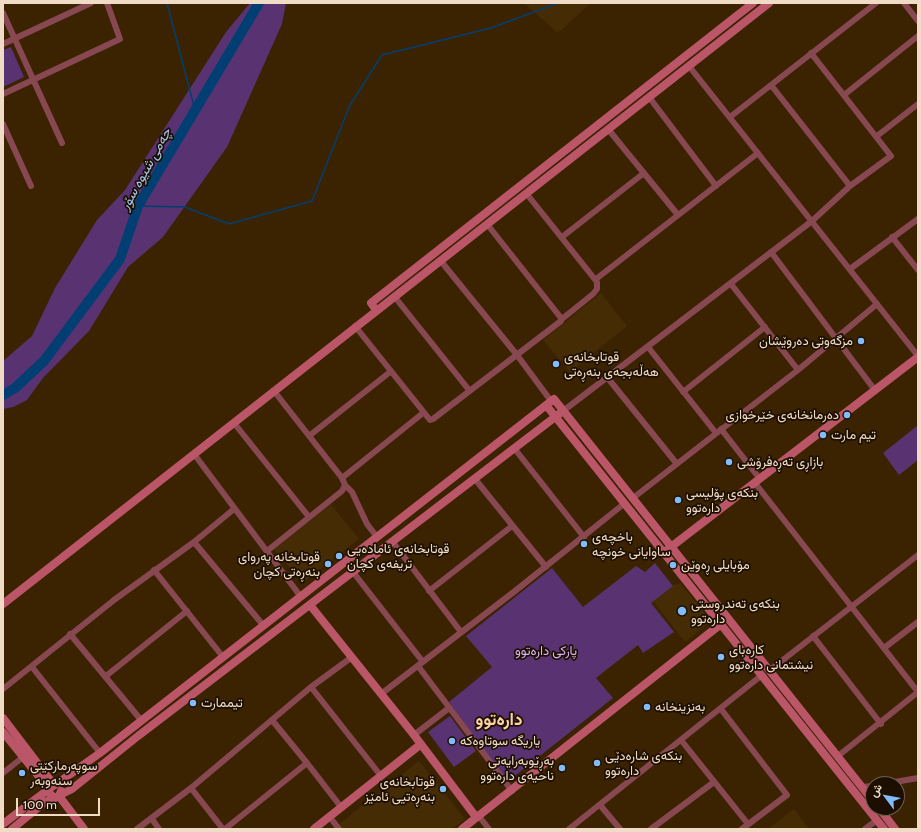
<!DOCTYPE html>
<html>
<head>
<meta charset="utf-8">
<style>
  body { margin:0 }
  #map { position:relative; width:921px; height:832px; overflow:hidden; background:#3b2301; font-family:Cabin,Vazirmatn,sans-serif }
  canvas { display:block }
  .frame { position:absolute; inset:0; border:4px solid #f0dcc6; pointer-events:none }
  .north { position:absolute; left:865px; top:776px; width:40px; height:40px; box-sizing:border-box; background:#1c0f01; border:1px solid #716150; border-radius:50%; rotate:302deg; font-size:11px; font-weight:700; line-height:16px; text-align:center; color:#f0dcc6 }
  .north::after { content:''; display:block; margin:auto; width:14px; height:18px; background:#82bcfa; clip-path:polygon(50% 0,100% 100%,50% 72%,0 100%) }
  .scale { position:absolute; left:16px; top:798px; width:84px; height:18px; box-sizing:border-box; border:2px solid #f0dcc6; border-top:0; padding-left:5px; font-size:12px; line-height:14px; white-space:nowrap; color:#f0dcc6; -webkit-text-stroke:3px #1c0f01; paint-order:stroke }
</style>
</head>
<body>
<div id="map">
<canvas width="921" height="832"></canvas>
<div class="frame"></div>
<div class="north">ش</div>
<div class="scale">100 m</div>
</div>
<script>
const ctx = document.querySelector('canvas').getContext('2d');
ctx.lineJoin = 'round';
function fill(path, color) {
  ctx.fillStyle = color;
  ctx.fill(path, 'evenodd');
}
function toPath(rows) {
  const path = new Path2D();
  for (const r of rows) {
    path.moveTo(r[0], r[1]);
    for (let i = 2; i < r.length; i += 2) path.lineTo(r[i], r[i + 1]);
  }
  return path;
}
function stroke(path, color, width, dash) {
  ctx.strokeStyle = color;
  ctx.lineWidth = width;
  ctx.lineCap = dash ? 'butt' : 'round';
  ctx.setLineDash(dash || []);
  ctx.stroke(path);
}
function drawText(font, color, halo, rows, align = 'center') {
  ctx.font = font + ' Cabin,Vazirmatn,sans-serif';
  ctx.lineWidth = 3.5;
  ctx.setLineDash([]);
  ctx.textBaseline = 'middle';
  ctx.strokeStyle = halo;
  ctx.fillStyle = color;
  for (const [text, x, y, turn = 0] of rows) {
    ctx.save();
    ctx.translate(x, y);
    ctx.rotate((+turn || 0) * Math.PI / 180);
    ctx.textAlign = isNaN(turn) ? turn : align;
    if (halo) ctx.strokeText(text, 0, 0);
    ctx.fillText(text, 0, 0);
    ctx.restore();
  }
}
fill(toPath([
  [524,3,591,3,558,33],
  [601,293,627,326,570,372,543,340],
  [331,504,359,539,302,583,274,549],
  [680,583,711,621,685,642,653,601,675,584,677,585],
  [419,761,465,819,452,829,342,829,338,825],
  [794,809,809,829,768,829]
]), '#462c04');
fill(toPath([
  [250,3,286,3,282,24,227,147,163,237,128,267,89,331,43,378,27,400,13,407,3,409,3,361,32,336,55,288,97,220,125,190,226,32],
  [11,47,24,77,3,87,3,50],
  [917,426,918,460,899,475,883,453],
  [655,563,673,586,651,603,674,632,643,653,638,645,596,678,613,698,507,782,449,702,492,667,466,636,552,568,583,607,636,566,645,572],
  [450,716,476,751,454,767,428,732]
]), '#593271');
stroke(toPath([
  [167,3,195,110],
  [138,206,185,207,229,224,312,201,350,105,382,55,491,28,558,3]
]), '#013f73', 1.5);
stroke(toPath([
  [3,395,15,388,44,361,120,259,138,206,259,3]
]), '#013f73', 10);
stroke(toPath([
  [904,3,918,21],
  [3,13,62,143],
  [3,44,91,3],
  [689,66,918,356],
  [771,85,850,186],
  [3,94,120,39,107,3],
  [844,95,918,36],
  [649,97,716,186],
  [730,117,876,3],
  [3,124,31,186],
  [608,129,678,215],
  [877,136,918,104],
  [526,193,597,282,597,289,593,294,562,319],
  [562,237,644,173],
  [892,237,918,270],
  [771,252,874,389],
  [440,260,517,355,551,401],
  [850,269,918,219],
  [596,279,758,153],
  [731,284,798,370],
  [394,296,469,390],
  [355,326,430,420,433,419,561,321,561,318,487,224],
  [648,347,716,433],
  [607,377,677,464],
  [683,392,765,327],
  [563,411,812,221,850,186,891,156,811,53],
  [234,423,309,517],
  [721,429,760,479],
  [309,436,390,372],
  [514,448,584,537],
  [194,454,301,597],
  [342,478,423,413],
  [475,479,546,567],
  [755,483,918,692],
  [345,485,352,492,367,524,377,537],
  [633,498,798,370,877,304],
  [392,541,461,632],
  [194,542,263,625],
  [267,551,342,491,345,485,342,478,274,391],
  [154,570,223,657],
  [353,572,423,662],
  [429,591,512,526],
  [70,634,141,720],
  [813,636,881,724],
  [884,648,918,622],
  [418,666,512,791],
  [32,667,100,753],
  [770,670,918,555],
  [106,676,187,611],
  [311,687,381,776],
  [3,689,114,600,194,542,234,509],
  [381,694,515,591,625,503],
  [721,709,787,795,742,829],
  [272,720,307,763,341,807],
  [414,735,449,708],
  [681,740,748,824],
  [838,756,918,692],
  [3,773,23,757],
  [883,784,918,778],
  [862,787,873,786],
  [191,788,223,829],
  [600,805,620,829],
  [478,815,489,829],
  [329,816,339,829],
  [152,819,159,829],
  [137,829,191,788,311,687,352,657],
  [225,829,307,763],
  [569,829,762,675],
  [651,829,714,782],
  [865,829,877,820]
]), '#874852', 6);
stroke(toPath([
  [376,310,371,303,753,3],
  [546,405,884,829],
  [667,550,918,357],
  [3,604,769,3],
  [310,605,414,735,476,817],
  [3,718,54,785],
  [3,732,49,789,3,824],
  [55,785,100,753,554,399,873,801],
  [53,786,49,789,49,793,55,798],
  [60,795,72,789,138,736,563,411],
  [59,796,84,829],
  [879,808,895,829],
  [12,829,45,802,59,796,61,791],
  [314,829,421,744],
  [462,829,721,624]
]), '#bb5668', 8);
for (const [x, y, r, color] of [
  [861,341,4,"#82bcfa"],
  [556,364,4,"#82bcfa"],
  [847,415,4,"#82bcfa"],
  [823,435,4,"#82bcfa"],
  [729,462,4,"#82bcfa"],
  [678,500,4,"#82bcfa"],
  [584,544,4,"#82bcfa"],
  [339,556,4,"#82bcfa"],
  [328,564,4,"#82bcfa"],
  [673,565,4,"#82bcfa"],
  [682,611,5,"#82bcfa"],
  [721,657,4,"#82bcfa"],
  [193,703,4,"#82bcfa"],
  [647,707,4,"#82bcfa"],
  [452,741,4,"#82bcfa"],
  [597,763,4,"#82bcfa"],
  [562,768,4,"#82bcfa"],
  [22,773,4,"#82bcfa"],
  [443,789,4,"#82bcfa"]
]) {
  const dot = new Path2D();
  dot.arc(x, y, r, 0, 2 * Math.PI);
  ctx.fillStyle = color;
  ctx.fill(dot);
  stroke(dot, '#1c0f01', 1.5);
}
drawText('13px', '#f0dcc6', '#1c0f01', [
  ["مزگەوتی دەروێشان",853,341,"right"],
  ["قوتابخانەی",564,357],
  ["هەڵەبجەی بنەڕەتی",564,372],
  ["دەرمانخانەی خێرخوازی",839,415,"right"],
  ["تیم مارت",831,435],
  ["بازاڕی تەڕەفرۆشی",737,462],
  ["بنکەی پۆلیسی",686,493],
  ["دارەتوو",686,508],
  ["باخچەی",592,537],
  ["ساوایانی خونچە",592,552],
  ["قوتابخانەی ئامادەیی",347,549],
  ["تریفەی کچان",347,564],
  ["قوتابخانە پەروای",320,557,"right"],
  ["بنەڕەتی کچان",320,572,"right"],
  ["مۆبایلی ڕەوێن",681,565],
  ["بنکەی تەندروستی",691,604],
  ["دارەتوو",691,619],
  ["کارەبای",729,650],
  ["نیشتمانی دارەتوو",729,665],
  ["تیممارت",201,703],
  ["بەنزینخانە",655,707],
  ["یاریگە سوتاوەکە",460,741],
  ["بنکەی شارەدێی",605,756],
  ["دارەتوو",605,771],
  ["بەڕێوبەرایەتی",554,761,"right"],
  ["ناحیەی دارەتوو",554,776,"right"],
  ["سوپەرمارکێتی",30,766],
  ["سنەوبەر",30,781],
  ["قوتابخانەی",435,782,"right"],
  ["بنەڕەتیی ئامێز",435,797,"right"]
], 'left');
drawText('13px', '#dab4f4', '#1c0f01', [
  ["پارکی دارەتوو",546,651]
]);
drawText('italic 14px', '#a4c6ec', '#1c0f01', [
  ["چەمی شیوە سۆر",146,169,-61]
]);
drawText('bold 17px', '#fbd3a5', '#1c0f01', [
  ["دارەتوو",499,720]
]);
</script>
</body>
</html>
